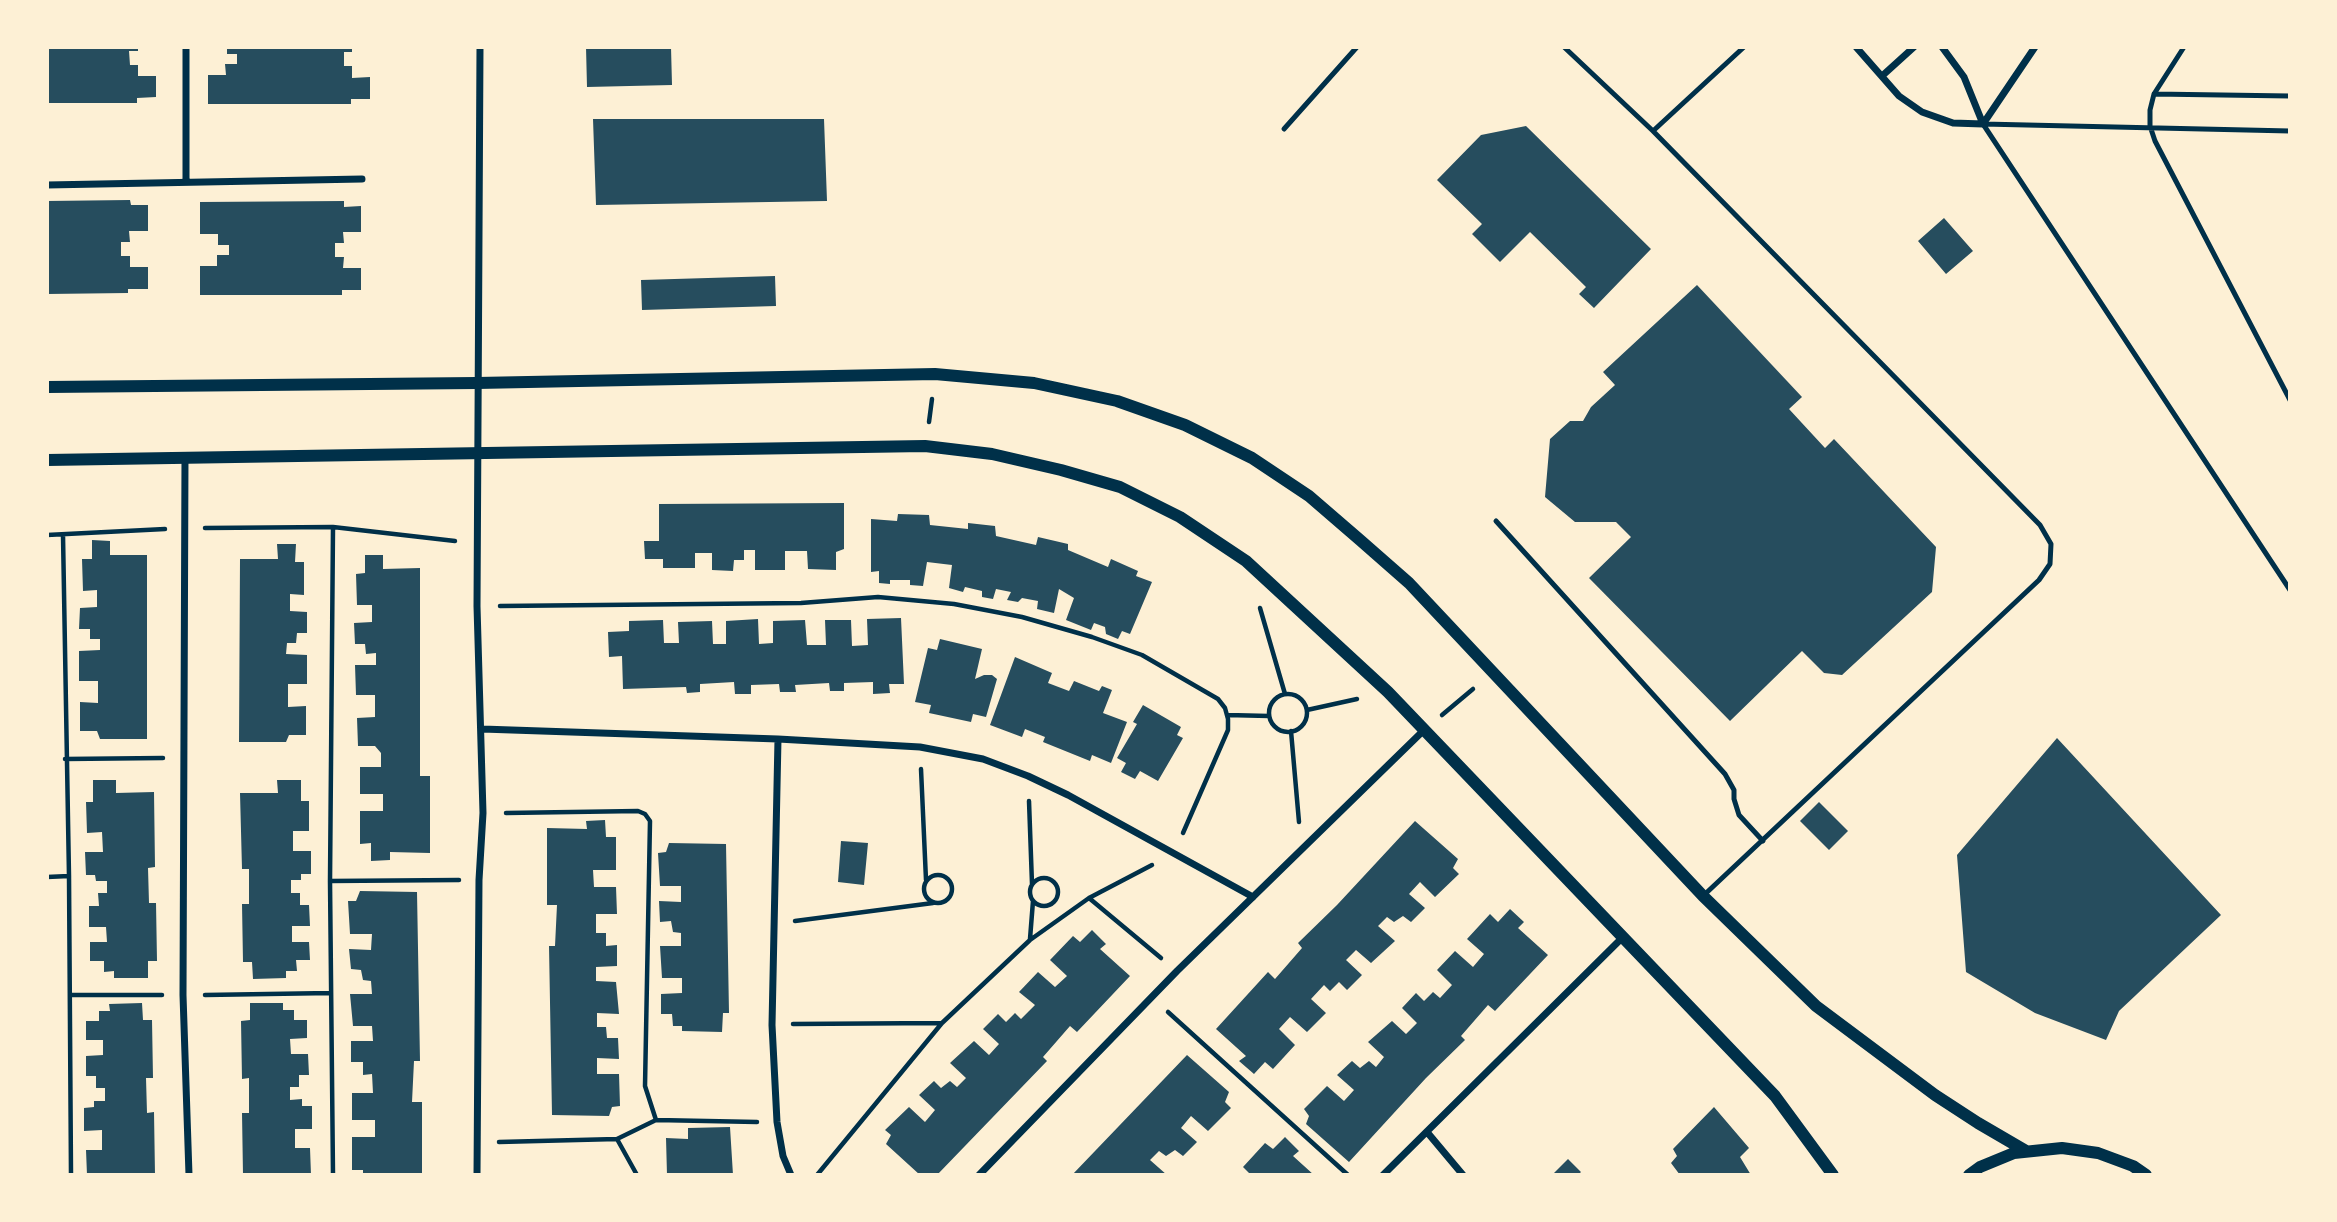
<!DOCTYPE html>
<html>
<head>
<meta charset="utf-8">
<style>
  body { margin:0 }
  #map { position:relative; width:2337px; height:1222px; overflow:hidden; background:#fdf0d5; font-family:Raleway,sans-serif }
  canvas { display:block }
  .frame { position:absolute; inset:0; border:49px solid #fdf0d5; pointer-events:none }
</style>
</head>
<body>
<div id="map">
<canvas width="2337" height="1222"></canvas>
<div class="frame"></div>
</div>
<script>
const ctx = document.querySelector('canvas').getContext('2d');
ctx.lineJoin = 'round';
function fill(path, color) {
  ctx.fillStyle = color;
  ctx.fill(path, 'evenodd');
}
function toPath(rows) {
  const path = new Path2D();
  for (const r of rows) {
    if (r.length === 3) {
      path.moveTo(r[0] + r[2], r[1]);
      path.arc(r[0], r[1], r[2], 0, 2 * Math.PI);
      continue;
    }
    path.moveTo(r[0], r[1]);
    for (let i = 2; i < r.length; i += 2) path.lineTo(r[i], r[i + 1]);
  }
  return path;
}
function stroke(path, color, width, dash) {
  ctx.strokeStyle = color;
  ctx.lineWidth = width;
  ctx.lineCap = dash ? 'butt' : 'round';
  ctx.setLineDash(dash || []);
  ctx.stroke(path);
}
fill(toPath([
  [47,47,138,47,138,51,129,51,130,65,138,65,138,76,156,76,156,97,137,98,137,103,47,103],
  [227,47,352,47,352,52,344,52,344,66,352,66,352,78,370,77,370,99,351,99,351,104,208,104,208,75,226,75,225,64,237,64,237,54,227,54],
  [586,47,671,47,672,85,587,87],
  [593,119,824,119,827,201,596,205],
  [1526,126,1651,249,1594,308,1579,294,1586,287,1530,232,1500,262,1472,234,1482,224,1437,180,1481,135],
  [130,200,131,205,148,205,148,231,129,231,130,242,121,242,121,256,130,256,130,267,148,267,148,289,128,289,128,293,47,294,47,201],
  [344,201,344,207,361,206,361,232,343,232,344,243,335,243,335,257,344,257,343,268,361,268,361,290,342,290,342,295,200,295,200,266,217,266,217,255,229,255,229,245,218,245,218,234,200,234,200,202],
  [1944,218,1973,251,1946,274,1918,241],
  [775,276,776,306,642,310,641,280],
  [1697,285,1802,397,1789,409,1825,448,1834,439,1936,547,1932,592,1842,675,1824,673,1802,651,1730,721,1589,578,1631,537,1616,522,1575,522,1545,497,1550,439,1570,421,1583,421,1591,407,1615,385,1603,372],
  [844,503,844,549,836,552,836,570,808,569,807,551,785,551,785,570,755,570,755,550,744,550,744,560,734,560,733,571,712,570,712,553,695,553,695,568,663,568,663,559,645,559,644,541,659,541,659,504],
  [898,514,929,515,930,525,968,529,968,523,995,526,996,536,1036,545,1038,537,1068,544,1068,550,1108,567,1111,559,1138,571,1136,576,1152,582,1130,634,1122,631,1118,639,1106,634,1105,627,1094,623,1091,630,1066,620,1074,598,1059,589,1054,613,1037,609,1038,601,1022,598,1018,602,1007,600,1011,592,996,589,993,599,982,597,982,591,965,587,963,592,949,588,952,565,927,562,923,586,910,585,910,580,890,580,890,584,879,583,879,571,871,572,871,519,897,521],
  [92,540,110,541,110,555,147,555,147,739,100,739,97,731,80,731,80,702,98,703,98,681,79,681,79,651,100,650,100,639,90,639,90,629,79,629,80,608,97,607,97,590,83,591,82,559,92,559],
  [277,544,296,544,295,562,304,562,304,595,290,594,290,611,307,612,307,633,297,633,296,643,287,643,286,654,307,655,307,684,288,684,288,707,306,706,306,735,289,735,286,742,239,742,240,559,278,559],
  [365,555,383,555,383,569,420,568,420,776,430,776,430,853,390,852,390,860,371,861,371,843,360,844,360,811,383,811,383,794,360,794,360,767,381,767,381,753,375,746,358,746,357,718,375,717,375,695,356,695,355,665,376,665,376,653,366,654,365,644,355,644,354,623,372,622,372,605,357,605,356,574,365,573],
  [901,618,904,684,889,684,890,693,873,694,873,682,844,683,844,691,830,691,829,683,795,685,796,692,780,692,779,684,751,685,751,694,735,694,734,682,700,684,700,692,687,693,686,687,623,689,622,656,609,657,608,632,629,631,629,621,663,620,664,643,679,643,678,622,712,621,713,644,726,644,726,621,758,619,759,644,773,643,773,621,805,620,807,645,826,645,825,620,851,620,852,646,868,645,867,619],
  [940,639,982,649,975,679,984,675,992,675,997,679,986,717,973,714,971,722,929,713,931,705,915,702,928,648,937,650],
  [1015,657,1052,673,1048,683,1069,691,1074,681,1099,691,1102,686,1112,690,1103,713,1127,722,1111,763,1092,755,1090,761,1043,742,1045,737,1025,729,1022,737,990,725],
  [1143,705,1181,727,1177,735,1183,738,1158,781,1140,771,1135,779,1121,772,1126,763,1117,758,1137,724,1133,722],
  [2057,738,2221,915,2119,1011,2106,1040,2035,1013,1966,972,1957,855],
  [93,780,116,780,116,793,154,792,155,867,148,868,149,903,156,903,157,961,148,961,148,978,114,978,114,971,104,972,104,961,90,961,90,942,107,942,106,927,89,927,89,906,99,906,98,893,107,893,107,881,96,881,95,875,86,875,85,852,103,852,102,832,87,833,86,802,93,802],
  [277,780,301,780,301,801,309,801,309,831,293,831,293,851,311,851,311,874,301,874,301,880,291,880,291,893,300,893,300,905,309,905,310,926,292,926,292,942,309,942,310,960,296,960,297,971,286,971,286,978,253,979,252,962,243,962,242,904,249,904,249,869,242,869,240,793,278,793],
  [1819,802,1848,831,1829,850,1800,821],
  [605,820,606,837,616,837,616,870,593,870,594,887,616,887,617,914,596,914,596,933,606,933,606,946,617,945,617,966,596,967,596,981,616,982,619,1014,597,1013,597,1027,606,1027,607,1038,618,1038,619,1059,597,1058,597,1074,619,1074,620,1106,612,1107,609,1116,552,1115,549,946,555,946,557,905,547,905,547,828,587,829,586,821],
  [1415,821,1458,859,1453,868,1459,874,1435,897,1420,882,1409,894,1425,908,1411,922,1403,916,1394,922,1387,917,1378,926,1395,941,1371,963,1356,950,1346,960,1362,975,1347,990,1339,982,1330,991,1324,985,1311,999,1326,1013,1307,1032,1290,1017,1279,1029,1295,1045,1273,1069,1265,1062,1254,1074,1239,1061,1246,1056,1216,1029,1268,972,1275,979,1302,948,1298,943,1337,905],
  [841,841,868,843,864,885,838,882],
  [669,843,726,844,729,1013,723,1013,722,1032,682,1031,682,1026,673,1026,672,1014,661,1014,661,994,682,993,682,978,662,978,660,946,681,946,681,933,673,932,671,921,660,922,659,901,681,902,681,886,660,886,658,853,666,852],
  [360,891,417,892,420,1061,414,1061,412,1102,422,1102,422,1175,363,1175,363,1170,352,1170,352,1137,375,1137,375,1120,352,1120,352,1093,373,1093,372,1074,363,1075,363,1062,351,1062,351,1041,373,1041,372,1026,353,1026,350,994,372,994,371,981,363,980,361,970,351,969,349,949,371,950,372,934,350,934,348,901,356,901],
  [1510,909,1524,922,1518,928,1548,955,1495,1011,1488,1005,1461,1036,1465,1040,1426,1078,1349,1162,1306,1124,1309,1116,1304,1109,1327,1086,1344,1101,1354,1090,1337,1075,1352,1061,1360,1068,1369,1061,1376,1067,1384,1057,1368,1042,1392,1021,1406,1034,1417,1023,1402,1008,1416,993,1424,1001,1433,992,1440,998,1452,985,1437,970,1455,951,1473,967,1484,954,1467,939,1490,914,1498,922],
  [1092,930,1106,944,1100,949,1130,976,1077,1032,1070,1026,1043,1057,1047,1061,937,1175,920,1175,886,1144,891,1135,885,1130,909,1107,925,1122,935,1110,919,1095,934,1081,941,1088,950,1081,957,1087,966,1078,950,1063,974,1041,989,1055,999,1044,983,1029,998,1014,1006,1022,1015,1013,1021,1019,1035,1005,1019,992,1038,972,1055,987,1067,976,1050,960,1073,936,1080,942],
  [142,1003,143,1020,152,1020,153,1078,146,1078,147,1113,154,1112,155,1175,87,1175,86,1150,102,1150,102,1130,84,1131,84,1108,94,1107,94,1101,105,1101,105,1088,96,1088,96,1076,86,1076,86,1056,103,1055,103,1040,86,1040,86,1021,99,1021,99,1011,110,1011,109,1004],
  [250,1003,283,1003,283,1010,294,1010,294,1020,307,1020,307,1038,290,1039,291,1054,308,1054,309,1075,299,1075,299,1087,290,1087,290,1100,302,1099,302,1106,312,1106,312,1129,295,1129,295,1148,310,1148,311,1175,243,1175,242,1113,249,1113,249,1078,242,1079,241,1021,250,1020],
  [1187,1055,1229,1092,1225,1102,1231,1108,1208,1131,1191,1116,1181,1128,1197,1142,1183,1156,1175,1150,1166,1156,1159,1151,1150,1160,1167,1175,1072,1175],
  [1714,1107,1749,1148,1740,1157,1751,1175,1680,1175,1671,1163,1677,1156,1673,1149],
  [730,1127,733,1175,667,1175,666,1138,688,1139,688,1128],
  [1285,1137,1299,1151,1293,1156,1314,1175,1251,1175,1243,1167,1265,1143,1273,1149],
  [1568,1159,1581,1172,1578,1175,1552,1175]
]), '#264d5e');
stroke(toPath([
  [929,422,932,399],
  [205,528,333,527,455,541],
  [47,535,165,529],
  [63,535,69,876,71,1175],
  [500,606,801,603,878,597,954,604,1022,617,1092,637,1142,655,1218,699,1225,708,1228,719,1228,730,1183,833],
  [1260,608,1285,694],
  [1288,713,19],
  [1307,710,1357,699],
  [1227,715,1269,716],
  [1442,715,1473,689],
  [1291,731,1299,822],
  [65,759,163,758],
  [921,769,926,880],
  [1029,801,1032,884],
  [506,813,638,811,645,814,650,821,645,1086,656,1120,617,1139,637,1175],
  [938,889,14],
  [47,877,69,876],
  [1044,892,14],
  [330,881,459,880],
  [1089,898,1161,958],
  [795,921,933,903],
  [1030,939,1033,901],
  [70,995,162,995],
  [205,995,331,993],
  [1168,1012,1348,1175],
  [793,1024,941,1023],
  [656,1120,757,1122],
  [499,1142,617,1139],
  [333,1175,330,881,333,527],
  [817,1175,942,1023,1030,940,1089,898,1152,865]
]), '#003049', 4.5);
stroke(toPath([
  [1564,47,1653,131,2040,525,2051,544,2050,564,2039,580,1703,896],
  [2184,47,2154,94,2150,110,2150,126,2155,141,2290,400],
  [2154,94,2290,96],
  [1983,124,2290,590],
  [1983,124,2290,131],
  [1284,129,1357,47],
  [1653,131,1744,47],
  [1496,521,1725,774,1734,790,1734,799,1739,815,1763,841]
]), '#003049', 5);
stroke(toPath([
  [1856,47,1899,96,1922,112,1953,123,1983,124],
  [1942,47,1964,77,1983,124],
  [1882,76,1914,47],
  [1983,124,2035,47],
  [186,182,186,47],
  [47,185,362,179],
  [185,456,183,995,189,1175],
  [482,729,778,739,920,747,983,759,1028,776,1068,795,1253,897],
  [778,739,772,1025,777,1122,783,1156,791,1175],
  [1427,1132,1463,1175],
  [477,1175,479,880,483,813,477,606,480,47],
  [979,1175,1177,971,1423,731],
  [1383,1175,1622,938]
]), '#003049', 7);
stroke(toPath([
  [47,387,477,383,935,374,1034,383,1117,401,1185,425,1252,458,1309,496,1360,540,1409,583,1703,896,1816,1006,1935,1095,1978,1123,2026,1151],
  [47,460,925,446,992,454,1061,470,1120,487,1180,517,1246,561,1388,692,1775,1096,1833,1175],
  [1969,1175,1980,1167,2014,1153,2062,1148,2098,1153,2133,1166,2146,1175]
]), '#003049', 12);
</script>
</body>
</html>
